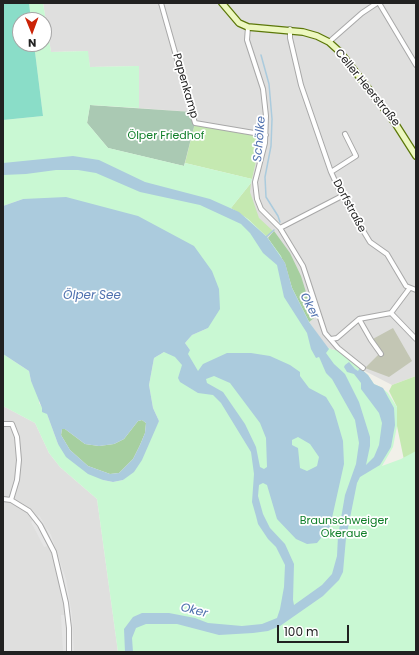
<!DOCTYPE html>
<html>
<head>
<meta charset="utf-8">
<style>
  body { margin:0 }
  #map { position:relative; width:419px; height:655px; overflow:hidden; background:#f1f0e9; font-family:Poppins,sans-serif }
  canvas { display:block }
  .frame { position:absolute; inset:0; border:4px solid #212121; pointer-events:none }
  .north { position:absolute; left:12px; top:12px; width:40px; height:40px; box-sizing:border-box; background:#fff; border:1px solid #a6a6a6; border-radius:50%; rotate:179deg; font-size:11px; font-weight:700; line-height:16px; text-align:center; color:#212121 }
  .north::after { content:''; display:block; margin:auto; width:14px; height:18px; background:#cb2307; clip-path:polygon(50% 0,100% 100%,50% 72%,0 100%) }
  .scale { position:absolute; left:277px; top:625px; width:72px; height:18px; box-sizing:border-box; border:2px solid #212121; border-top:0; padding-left:5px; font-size:12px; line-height:14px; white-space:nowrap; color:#212121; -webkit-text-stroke:3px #fff; paint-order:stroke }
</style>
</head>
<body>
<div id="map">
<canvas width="419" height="655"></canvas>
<div class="frame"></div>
<div class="north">N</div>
<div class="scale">100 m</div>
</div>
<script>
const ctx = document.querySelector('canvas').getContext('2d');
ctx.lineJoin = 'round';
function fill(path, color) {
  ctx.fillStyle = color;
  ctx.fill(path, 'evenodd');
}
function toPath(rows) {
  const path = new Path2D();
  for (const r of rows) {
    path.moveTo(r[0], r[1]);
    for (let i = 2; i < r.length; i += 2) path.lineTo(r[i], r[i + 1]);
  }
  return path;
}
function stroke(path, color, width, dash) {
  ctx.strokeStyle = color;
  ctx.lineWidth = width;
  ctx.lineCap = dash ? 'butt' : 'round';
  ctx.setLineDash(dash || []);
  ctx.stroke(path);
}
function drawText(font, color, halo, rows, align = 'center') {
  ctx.font = font + ' Poppins,sans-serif';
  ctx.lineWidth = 3.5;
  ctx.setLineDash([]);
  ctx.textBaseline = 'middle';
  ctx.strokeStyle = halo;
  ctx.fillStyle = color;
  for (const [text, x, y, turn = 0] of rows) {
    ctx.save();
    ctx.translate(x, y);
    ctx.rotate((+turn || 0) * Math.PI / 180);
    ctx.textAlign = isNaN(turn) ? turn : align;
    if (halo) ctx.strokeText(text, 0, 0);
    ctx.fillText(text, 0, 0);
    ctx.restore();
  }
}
fill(toPath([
  [43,3,416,3,416,376,392,385,363,370,337,349,334,350,326,347,309,322,276,251,267,237,248,219,231,208,251,183,262,135,195,123,192,112,139,108,139,66,90,67,87,51,51,52],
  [3,406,35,423,49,453,60,467,97,499,118,652,3,652]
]), '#dfdfde');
fill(toPath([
  [361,321,371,340,393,328,412,361,389,377,365,368,379,354,358,323]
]), '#c3c6b4');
fill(toPath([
  [195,123,262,135,252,179,185,163],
  [251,183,250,192,259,218,273,231,267,237,248,219,231,208],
  [416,376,416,518,397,426,397,407,389,391,392,385]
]), '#c5e9b1');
fill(toPath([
  [274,231,290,253,301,276,314,318,309,322,292,288,285,263,268,238],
  [142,420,146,423,145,433,140,445,133,459,119,473,110,474,88,466,70,450,61,435,62,429,65,429,85,444,99,446,114,444,124,439,138,421]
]), '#a6cf9f');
fill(toPath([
  [90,105,192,112,195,123,184,166,108,148,87,123]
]), '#aac9b3');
fill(toPath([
  [29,3,43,3,51,52,88,51,90,67,139,66,139,108,90,105,87,123,108,148,184,166,185,163,252,179,251,183,231,208,248,219,267,237,281,256,292,288,309,322,326,347,334,350,337,349,368,375,374,384,381,387,388,393,397,407,397,426,393,447,382,466,401,459,416,451,416,652,118,652,97,499,60,467,49,453,35,423,3,406,3,354,29,371,31,381,39,396,39,403,47,414,58,444,103,480,113,482,123,480,159,421,153,408,149,385,154,358,164,352,190,350,185,343,192,335,208,328,23,199,3,206,3,120,43,116,34,44,44,44,44,20,31,20]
]), '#c9f8d3');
fill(toPath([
  [3,3,29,3,31,20,20,20,20,44,34,44,43,116,3,120]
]), '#8addc8');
fill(toPath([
  [39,515,51,535,66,579,72,615,74,652,72,652,69,606,63,576,52,542,46,527,38,516],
  [34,519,40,529,48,546,44,547,31,522],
  [61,615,65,615,67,652,63,652]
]), '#e5e5e5');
fill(toPath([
  [73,156,99,160,145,182,210,199,239,212,267,237,285,263,292,288,309,322,329,349,326,353,334,364,345,374,359,402,370,437,370,446,366,465,374,457,379,445,382,423,379,413,361,389,361,383,354,374,347,372,344,367,345,365,349,362,355,369,358,371,360,368,368,375,374,384,383,388,394,408,395,425,391,447,380,465,360,477,357,483,346,538,343,572,339,580,323,596,280,626,268,631,253,633,219,635,177,624,146,624,136,628,132,638,133,652,125,652,124,629,133,617,142,613,169,613,195,618,208,623,242,626,262,624,277,618,280,609,284,587,285,565,276,547,268,539,258,524,256,516,252,502,254,474,251,452,221,403,213,395,198,393,180,382,178,378,182,365,175,357,164,352,154,358,149,385,153,408,159,421,142,460,134,472,123,480,113,482,103,480,88,474,66,457,58,444,47,414,42,412,42,408,31,381,29,371,3,354,3,206,23,199,66,197,138,216,194,246,212,271,219,289,220,309,208,328,192,335,185,343,190,350,188,354,198,371,203,364,227,353,251,353,270,356,290,365,300,372,300,376,309,388,326,397,334,410,343,441,344,464,330,527,317,543,307,544,296,539,277,519,267,485,263,483,259,485,258,496,263,514,270,528,285,544,294,564,293,600,294,605,322,585,332,574,337,556,338,536,345,495,356,464,359,443,355,420,332,379,326,373,320,359,319,357,316,358,311,349,307,333,284,297,277,265,263,253,250,233,241,224,200,205,140,192,96,173,78,170,56,170,26,174,3,175,3,163],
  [214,376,230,383,260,423,266,438,267,467,264,469,260,467,256,447,245,424,223,392,207,383,206,379],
  [142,420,146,423,145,433,140,445,133,459,119,473,110,474,88,466,70,450,61,435,62,429,65,429,85,444,99,446,114,444,124,439,138,421],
  [298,437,310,444,319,457,317,466,307,471,300,468,298,448,292,445,292,440]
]), '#abcbdd');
stroke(toPath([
  [261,55,269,84,272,119,271,146,265,177,266,197,278,216,280,222],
  [266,237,274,230]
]), '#abcbdd', 1.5);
const street = toPath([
  [161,3,195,123,266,135],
  [379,3,416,65],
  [248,27,247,40,263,89,266,116,265,143,255,182,257,199,261,209,280,228,303,266,325,333,338,348,363,368],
  [290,29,290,38,301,85,331,172,342,196,370,242,387,254,406,286,416,290],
  [329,42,362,13,377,3],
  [331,172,356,156,345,134],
  [280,228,342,196],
  [391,313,416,339],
  [359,319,371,340,381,354],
  [331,339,337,338,359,319,391,313,409,289],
  [3,424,12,424,17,437,19,460,17,480,11,500],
  [3,499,11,500,29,511,40,525,54,552,66,603,69,628,69,652]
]);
const secondary = toPath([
  [222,3,239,23,248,27,303,32,317,36,329,42,340,52,395,123,416,156]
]);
stroke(street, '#a8a8a8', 6);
stroke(secondary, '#5c7809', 8);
stroke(street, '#fff', 4);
stroke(secondary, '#edf8c0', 5.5);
drawText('11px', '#212121', '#fff', [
  ["Papenkamp",185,86,74],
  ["Celler Heerstraße",367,88,51],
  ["Dorfstraße",349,206,62]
]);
drawText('11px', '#107f29', '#fff', [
  ["Ölper Friedhof",166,136],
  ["Braunschweiger",344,521],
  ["Okeraue",344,534]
]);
drawText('italic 12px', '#5072af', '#fff', [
  ["Schölke",260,139,-85],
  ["Ölper See",92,296],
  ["Oker",309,306,62],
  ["Oker",194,611,14]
]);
</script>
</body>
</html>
